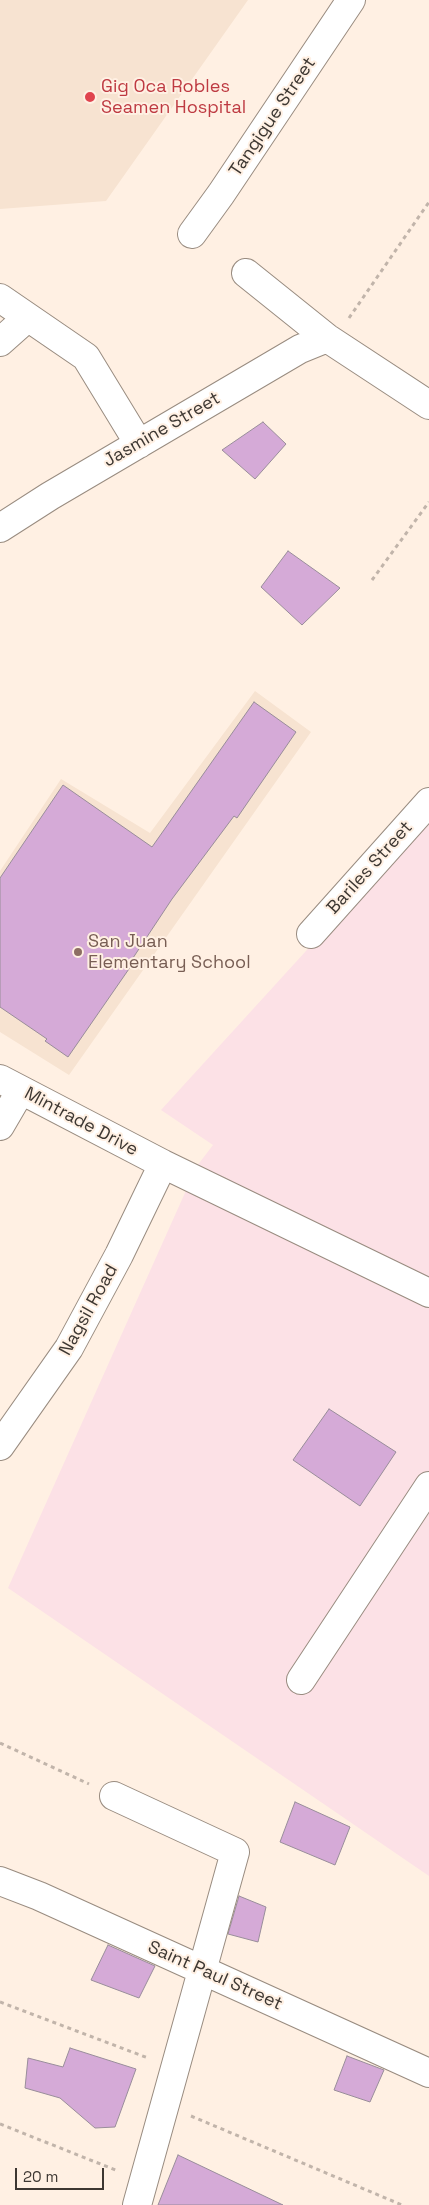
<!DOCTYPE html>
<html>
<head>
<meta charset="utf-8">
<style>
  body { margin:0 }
  #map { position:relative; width:429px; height:2205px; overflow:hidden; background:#fff0e3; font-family:"Space Grotesk",sans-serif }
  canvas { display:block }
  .scale { position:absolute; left:15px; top:2168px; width:89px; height:22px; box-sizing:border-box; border:2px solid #3d3732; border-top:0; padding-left:6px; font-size:15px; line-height:18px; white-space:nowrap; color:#3d3732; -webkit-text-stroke:4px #fff0e3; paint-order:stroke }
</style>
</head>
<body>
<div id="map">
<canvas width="429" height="2205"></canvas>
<div class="scale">20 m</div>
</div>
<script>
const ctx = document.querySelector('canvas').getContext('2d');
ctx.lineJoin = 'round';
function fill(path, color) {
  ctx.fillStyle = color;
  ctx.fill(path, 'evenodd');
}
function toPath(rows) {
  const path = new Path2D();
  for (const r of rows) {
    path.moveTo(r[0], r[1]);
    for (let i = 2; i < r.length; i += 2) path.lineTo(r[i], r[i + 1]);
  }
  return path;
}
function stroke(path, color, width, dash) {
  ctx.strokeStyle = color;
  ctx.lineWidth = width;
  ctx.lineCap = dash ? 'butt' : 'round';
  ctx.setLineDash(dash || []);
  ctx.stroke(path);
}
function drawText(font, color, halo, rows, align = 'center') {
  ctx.font = font + ' "Space Grotesk",sans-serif';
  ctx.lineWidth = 4;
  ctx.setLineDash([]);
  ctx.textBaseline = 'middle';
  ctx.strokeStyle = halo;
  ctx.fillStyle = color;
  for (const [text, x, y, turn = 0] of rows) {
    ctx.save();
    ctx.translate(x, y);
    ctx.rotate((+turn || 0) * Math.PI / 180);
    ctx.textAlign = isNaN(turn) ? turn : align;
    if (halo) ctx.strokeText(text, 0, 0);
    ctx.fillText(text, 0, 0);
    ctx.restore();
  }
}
fill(toPath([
  [429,816,429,1876,8,1588,197,1166,213,1145,161,1110]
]), '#fce1e6');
fill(toPath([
  [0,0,248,0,106,201,0,209],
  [255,691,311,732,69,1075,0,1032,0,871,61,779,150,833]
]), '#f7e3d1');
const building = toPath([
  [263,422,286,444,255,479,222,450,263,422],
  [288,551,340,588,302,625,261,587,288,551],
  [254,702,296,732,237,818,234,816,172,899,129,964,131,966,68,1057,45,1041,47,1039,0,1007,0,878,63,785,152,847,254,702],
  [329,1409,396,1452,360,1506,293,1460,329,1409],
  [295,1802,350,1827,335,1865,280,1842,295,1802],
  [239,1896,266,1907,258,1942,228,1934,239,1896],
  [108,1945,155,1966,139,1998,91,1980,108,1945],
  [70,2048,136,2069,115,2127,95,2128,60,2098,25,2088,28,2058,63,2067,70,2048],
  [347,2056,384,2070,370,2102,334,2090,347,2056],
  [178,2155,283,2205,158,2205,178,2155]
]);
fill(building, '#d5aad7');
stroke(building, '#998d9a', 1);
const minor = toPath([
  [192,234,221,194,351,0],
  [246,273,327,338,429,405],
  [0,298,86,357,139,444],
  [0,342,27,318],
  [0,528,50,496,300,349,327,338],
  [311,934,429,802],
  [0,1079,163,1164,429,1293],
  [0,1126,21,1090],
  [0,1446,69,1348,119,1255,163,1164],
  [301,1680,429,1486],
  [114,1796,235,1852,137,2205],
  [0,1881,39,1896,429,2073]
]);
stroke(minor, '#998c80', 30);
stroke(toPath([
  [349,318,429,202],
  [372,580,429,502],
  [0,1743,89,1784],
  [0,2002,148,2058],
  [191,2116,402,2205],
  [0,2124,118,2171]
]), '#c1b4aa', 3, [4, 4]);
stroke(minor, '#fff', 28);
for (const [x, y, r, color] of [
  [90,97,6,"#e0444e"],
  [78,952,5,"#8d6e63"]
]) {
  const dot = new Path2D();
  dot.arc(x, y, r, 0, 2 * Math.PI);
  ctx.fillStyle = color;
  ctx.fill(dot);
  stroke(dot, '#fff0e3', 2);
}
drawText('18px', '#be3a42', '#fff0e3', [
  ["Gig Oca Robles",101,87],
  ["Seamen Hospital",101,108]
], 'left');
drawText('18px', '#3d3732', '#fff0e3', [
  ["Tangigue Street",273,117,-56],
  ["Jasmine Street",162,430,-30],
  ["Bariles Street",370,868,-48],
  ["Mintrade Drive",81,1122,28],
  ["Nagsil Road",89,1310,-61],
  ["Saint Paul Street",215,1976,24]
]);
drawText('18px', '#785e54', '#fff0e3', [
  ["San Juan",88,942],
  ["Elementary School",88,963]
], 'left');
</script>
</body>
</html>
